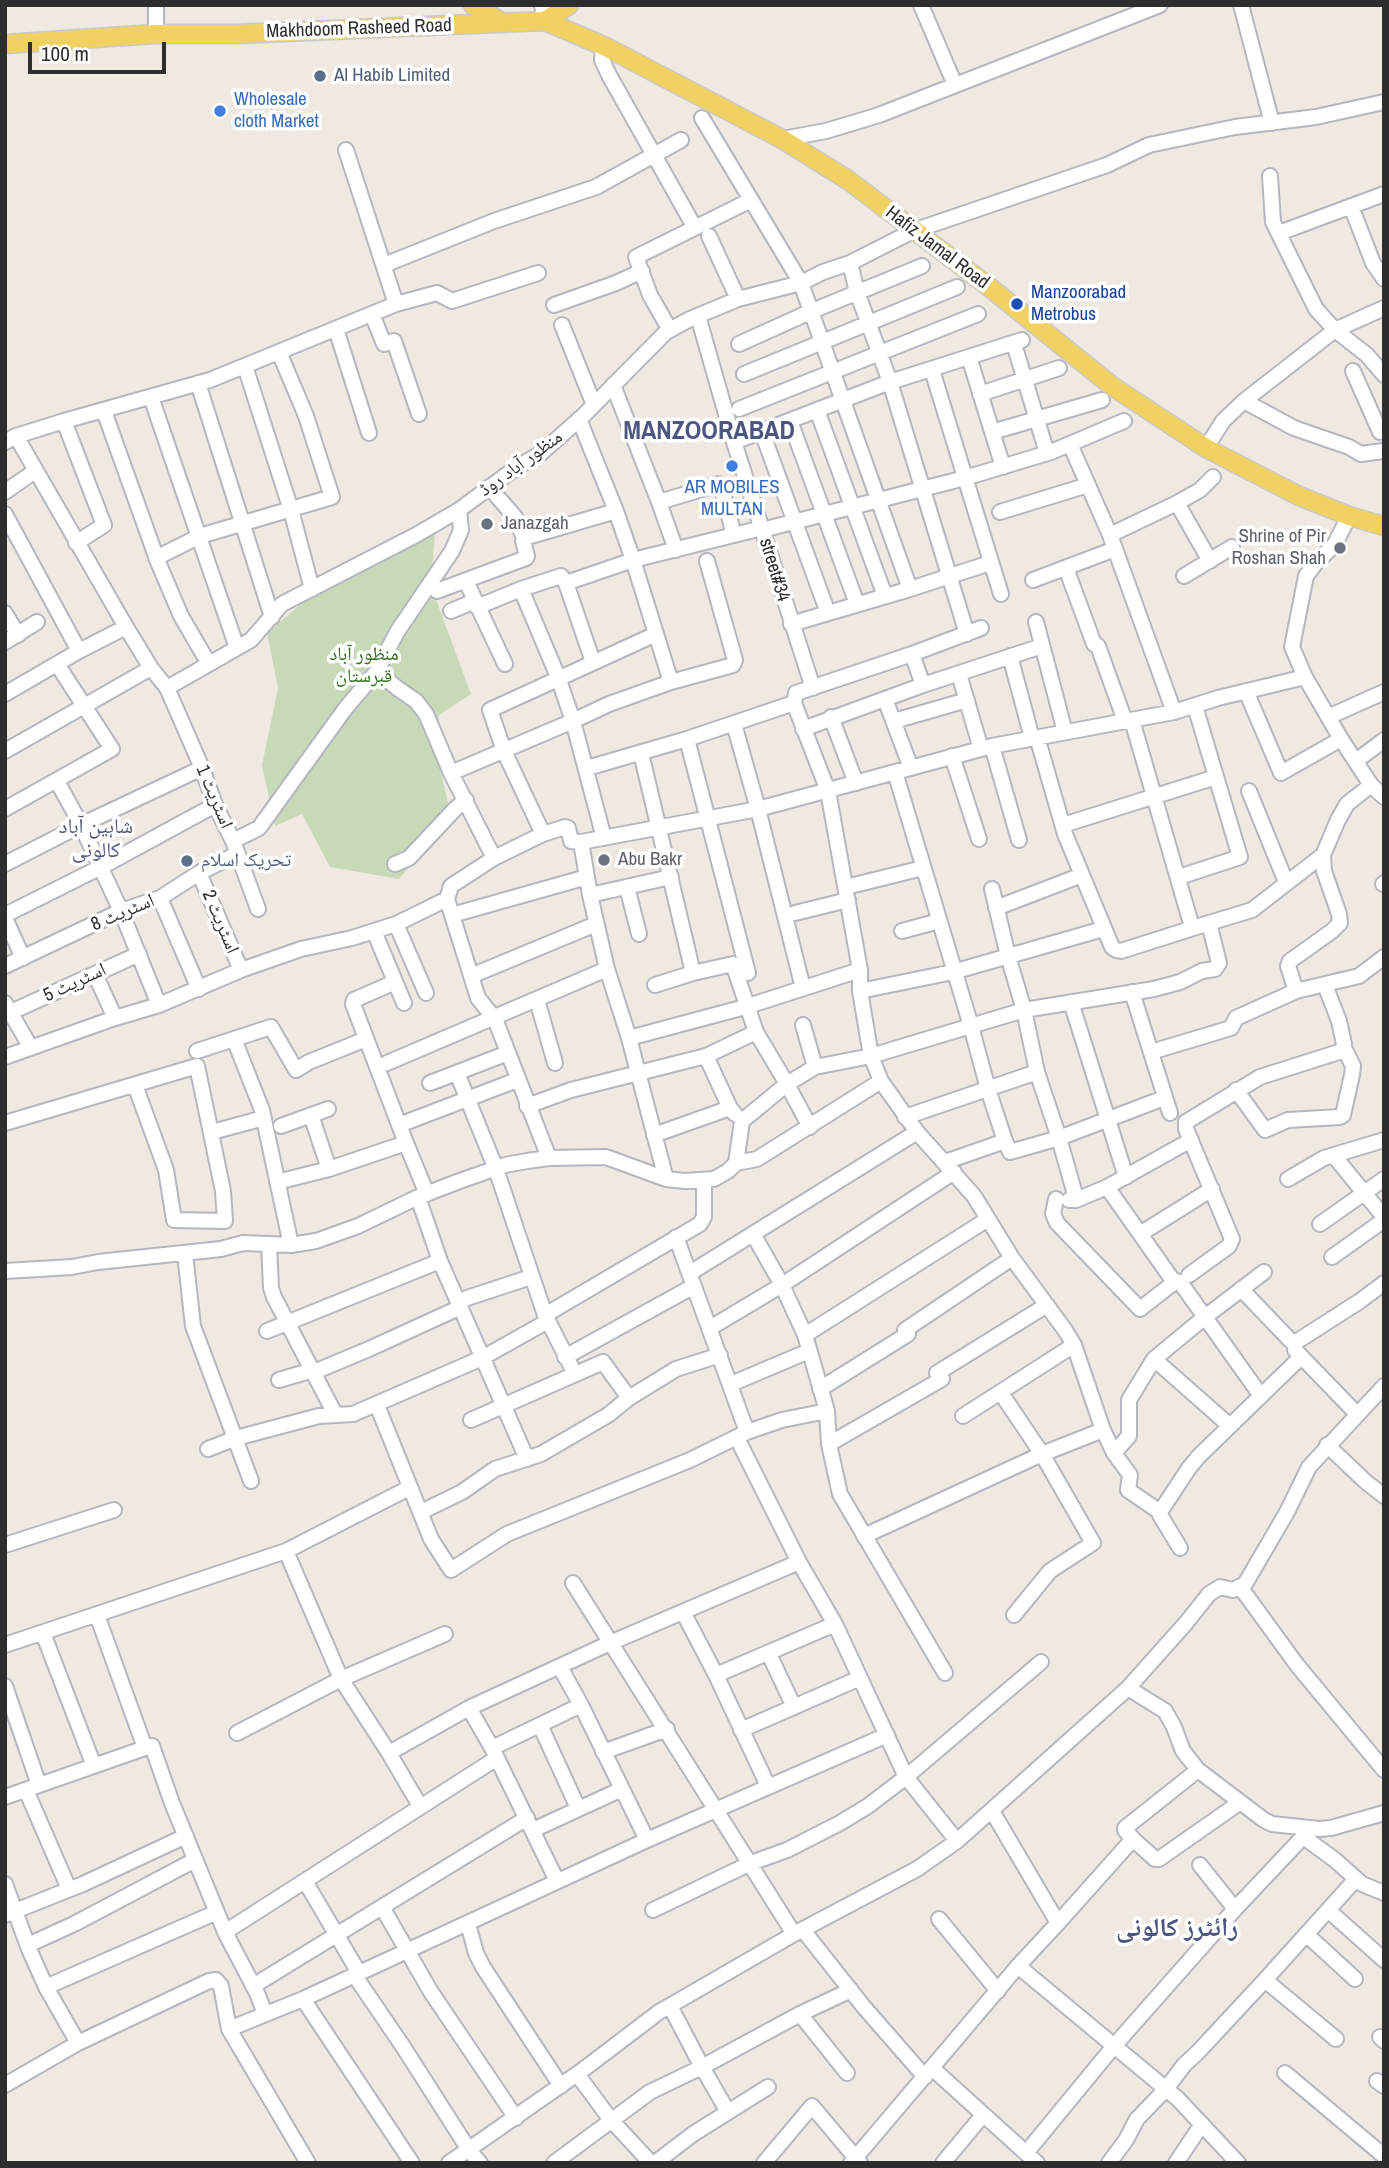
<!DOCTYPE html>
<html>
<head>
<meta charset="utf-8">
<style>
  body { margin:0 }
  #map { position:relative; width:1389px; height:2168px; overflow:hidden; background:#efe9e1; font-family:"Archivo Narrow",sans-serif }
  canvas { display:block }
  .frame { position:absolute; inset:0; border:7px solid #2e2e2e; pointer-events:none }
  .scale { position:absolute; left:28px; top:42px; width:138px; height:32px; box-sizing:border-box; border:4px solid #2e2e2e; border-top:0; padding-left:9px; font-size:21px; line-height:24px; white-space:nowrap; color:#2e2e2e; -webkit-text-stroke:5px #fff; paint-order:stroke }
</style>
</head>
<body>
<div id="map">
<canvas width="1389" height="2168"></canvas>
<div class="frame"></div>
<div class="scale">100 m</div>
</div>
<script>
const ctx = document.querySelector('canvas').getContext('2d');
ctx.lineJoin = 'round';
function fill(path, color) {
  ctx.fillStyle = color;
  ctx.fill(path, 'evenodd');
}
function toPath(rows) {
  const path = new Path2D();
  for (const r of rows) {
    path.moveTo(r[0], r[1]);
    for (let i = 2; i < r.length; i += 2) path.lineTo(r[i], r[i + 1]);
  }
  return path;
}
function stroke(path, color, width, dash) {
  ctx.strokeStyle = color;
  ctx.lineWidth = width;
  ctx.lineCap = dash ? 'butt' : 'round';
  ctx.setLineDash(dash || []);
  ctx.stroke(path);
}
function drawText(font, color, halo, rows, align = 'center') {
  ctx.font = font + ' "Archivo Narrow","Noto Naskh Arabic",sans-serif';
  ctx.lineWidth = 7;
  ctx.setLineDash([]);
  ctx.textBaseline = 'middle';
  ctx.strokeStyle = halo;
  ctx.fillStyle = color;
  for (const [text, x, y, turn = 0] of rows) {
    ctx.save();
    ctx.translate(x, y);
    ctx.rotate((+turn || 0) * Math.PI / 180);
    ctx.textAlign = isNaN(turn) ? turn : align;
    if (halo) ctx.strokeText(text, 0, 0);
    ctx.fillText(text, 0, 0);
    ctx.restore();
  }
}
fill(toPath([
  [435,531,431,586,471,694,439,715,436,751,451,816,399,879,330,867,302,814,275,826,262,765,278,688,267,633,343,568]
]), '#c8d9b8');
const minor = toPath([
  [542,5,545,21],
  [921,5,955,85],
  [1241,5,1272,123],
  [156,34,156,5],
  [603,46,602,60,609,75,695,228],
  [702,118,801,283,910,589],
  [782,139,826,131,879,115,1160,5],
  [346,150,396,304],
  [1270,176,1273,222,1316,309,1335,330,1367,355,1384,375],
  [1351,206,1373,263,1384,279],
  [1279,233,1384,194],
  [709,236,738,299],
  [850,263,857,292,890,382,967,634],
  [384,265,494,221,596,187,681,140],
  [554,305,616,283,642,271],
  [372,314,384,344,394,341,419,414],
  [698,316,734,442,813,688],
  [562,325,594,405],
  [336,329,369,433],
  [670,330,650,295,636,257,751,200],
  [739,344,812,311,922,266],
  [1014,344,1047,453],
  [969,357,1003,467],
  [245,366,291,510,312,589],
  [932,370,1001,594],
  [1353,371,1380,432],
  [744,374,957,287],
  [198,383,272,617],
  [613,385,659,502],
  [980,394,1059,368],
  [151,397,237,648],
  [1244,401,1294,428,1349,447,1361,454,1383,451],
  [739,409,978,314],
  [817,410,885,596],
  [104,411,158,562,181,616,209,664],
  [579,419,616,511],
  [64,421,104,525,76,543],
  [790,421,857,604],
  [762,432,828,613],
  [992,432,1102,400],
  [16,436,126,627,151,668,167,688,202,768,215,805,233,841,258,909],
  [5,442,16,436,64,421,210,380,396,304,437,293,452,301,538,273],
  [734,442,890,382,1022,340],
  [1070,444,1110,535,1174,712],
  [1206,448,1223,421,1244,401,1335,330,1384,308],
  [489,487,515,517,524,538,616,511,633,560,566,583,593,662],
  [5,492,35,471],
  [1177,503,1210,561],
  [1000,512,1088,485],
  [5,514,79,651],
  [1349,516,1335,544,1315,564,1306,576,1292,647,1305,677,1341,739,1371,785,1384,797],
  [762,530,965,478,1051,452,1124,421],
  [1110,535,1177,503,1200,490,1213,477],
  [676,550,659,502,719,484,721,486,734,535],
  [156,558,200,536,332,497,306,416,279,352],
  [1066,568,1094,644,1098,646,1125,721],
  [1184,576,1232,547],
  [1033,580,1115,549],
  [466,581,505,664],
  [521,589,561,576,566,583],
  [437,591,526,558,527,556,523,541,524,538],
  [477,607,521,589,558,677,573,721,609,704,671,682,733,665,735,660,707,561],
  [451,611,475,601],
  [5,613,18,635],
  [1036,622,1065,732],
  [791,624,910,589,990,563],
  [981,628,912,654,796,693,794,703,828,791,860,970,860,991,871,1056,881,1081,917,1132,974,1196,1012,1258,1065,1330,1074,1345,1103,1430,1114,1453,1130,1475,1128,1490,1160,1512,1160,1515,1180,1548],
  [5,642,37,622],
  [912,654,923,685],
  [1010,656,1032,738],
  [377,671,397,688,416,701,426,714,451,773,494,858],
  [959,674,981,749],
  [671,682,633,560,762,528],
  [167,688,251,640,282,604,416,535,459,510,517,467,540,454,584,415,666,332,690,319,738,299,801,283,823,272,850,263,913,231,1107,165,1149,145,1235,127,1316,117,1384,102],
  [1246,691,1281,773,1341,739],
  [5,694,79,651,126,627],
  [885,699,911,768],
  [831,717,856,783],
  [1328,717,1384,692],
  [1132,720,1192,927],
  [894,721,967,700],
  [734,724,758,809,803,988],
  [803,729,923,685,1042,646],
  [1037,737,1065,834,1112,947,1116,950,1121,951,1209,923],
  [687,739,748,973],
  [992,746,1019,840],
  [5,751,151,668],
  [641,753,693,973],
  [952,756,979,839],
  [1356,761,1384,740],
  [587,768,687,739,794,703],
  [895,772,971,1026,988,1089,1005,1141,1010,1152,1059,1138,1164,1098],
  [451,773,573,721,604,838],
  [57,781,81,825,121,911,159,1005],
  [1249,791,1286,882],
  [5,809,112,749,57,664],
  [1063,825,1216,777],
  [543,834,504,751,490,710,656,634],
  [233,841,259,828,345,709,377,671,397,632,452,551,461,530,459,510],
  [5,864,81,825,202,768],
  [395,864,409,858,455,809,466,800],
  [199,873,241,970],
  [1179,877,1240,857,1195,706],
  [1383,884,1384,883],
  [627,887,639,934],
  [846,887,923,868],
  [992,889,1008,956,1024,1010,1037,1072,1059,1138,1076,1198],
  [590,895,671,877],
  [160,898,199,989],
  [996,908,1082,875],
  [795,913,848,900],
  [5,915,101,867,215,805],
  [452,915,587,877],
  [5,918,23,958],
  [396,924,426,993],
  [374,931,404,1003],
  [902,931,939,921],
  [5,966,121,911,160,898,199,873,237,854],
  [95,974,115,1018],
  [471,976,596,924],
  [395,982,354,1000,353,1004,406,1143,427,1194],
  [655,985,693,973,733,964,756,1032,787,1084,810,1127],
  [860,991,953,972,1103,929],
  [1296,991,1288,966,1290,961,1332,931,1340,923,1339,914,1324,871,1323,855],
  [1132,992,1170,1113],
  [537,1000,555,1063],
  [1071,1002,1126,1177],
  [5,1003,31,1048],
  [11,1012,139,954],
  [803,1025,815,1067],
  [629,1038,745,1007,860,970],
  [234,1039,262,1110,291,1245],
  [197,1051,271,1027,296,1070,309,1062,366,1039],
  [1151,1052,1231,1028,1236,1018,1296,991,1359,976,1384,957],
  [706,1056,730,1108,735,1114],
  [5,1057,115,1018,159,1005,241,970,301,949,352,938,396,924,447,899],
  [387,1063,607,969],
  [457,1073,496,1169,545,1315,575,1374],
  [430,1083,508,1053],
  [1236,1090,1265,1130,1288,1120,1340,1117,1343,1115,1352,1075,1353,1066,1344,1048],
  [527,1106,571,1090,706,1056,756,1032],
  [311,1115,329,1169],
  [905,1117,1037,1072],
  [5,1123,197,1066,223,1191,225,1221,174,1220,166,1170,135,1085],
  [399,1125,517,1080],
  [281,1126,328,1109],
  [212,1132,264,1118],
  [654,1135,730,1108],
  [1334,1156,1384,1217],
  [549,1158,495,1019,478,998,447,899,451,886,494,858,543,834,565,827,568,828,571,841,581,842],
  [945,1162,1005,1141],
  [736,1163,757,1159,881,1081],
  [666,1179,629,1038,607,969,590,895,581,842,758,809,992,746,1174,712,1218,698,1305,677],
  [1288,1179,1324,1158,1384,1140],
  [277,1182,329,1169,406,1143],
  [1107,1187,1174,1282],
  [418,1197,440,1261,527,1459],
  [1056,1199,1053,1214,1057,1223,1140,1309,1176,1281,1180,1282,1261,1396],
  [1069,1200,1076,1200,1107,1187,1191,1140],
  [1320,1224,1384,1179],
  [753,1234,782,1285,805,1335,827,1411,829,1444,840,1494,945,1673],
  [1140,1234,1212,1189],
  [676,1237,747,1432],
  [269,1244,271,1288,274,1297,335,1414],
  [185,1254,193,1326,251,1481],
  [1332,1257,1384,1220],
  [5,1271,72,1267,98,1262,221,1249,243,1243,291,1245,316,1241,358,1226,418,1197,457,1182,505,1165,527,1161,549,1158,606,1157,666,1179,685,1181,714,1179,728,1171,736,1163,742,1121,787,1084,815,1067,871,1056,1024,1010,1154,989,1180,982,1202,971,1215,969,1219,963,1209,923,1252,910,1323,855,1338,820,1347,804,1371,785],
  [690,1273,917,1132],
  [1189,1275,1229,1246,1232,1239,1186,1129,1186,1122,1260,1077,1342,1051,1344,1044,1339,1021,1325,985],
  [1241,1289,1289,1339,1292,1342,1296,1342,1360,1301,1384,1283],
  [458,1301,531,1277],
  [545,1315,700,1224,704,1217,704,1181],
  [710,1328,782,1285,954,1172],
  [267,1331,440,1261],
  [805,1335,988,1219],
  [1295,1350,1357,1414],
  [565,1357,694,1286],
  [1154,1359,1230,1426],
  [314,1372,369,1349,461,1307],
  [279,1380,313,1370],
  [731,1384,809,1351],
  [820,1389,908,1334,905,1330,1012,1258],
  [1001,1393,1042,1454,1093,1543,1050,1571,1014,1615],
  [377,1405,431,1539,451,1570,507,1534,690,1460,747,1432,782,1420,827,1411],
  [963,1416,1074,1345],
  [471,1420,603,1362,629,1398],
  [737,1438,799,1562,835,1624,906,1777,957,1841],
  [829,1444,942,1379,937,1373,1047,1305],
  [1327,1445,1366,1482,1384,1496],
  [208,1449,236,1438,319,1416,353,1414,482,1358,548,1321],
  [1114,1453,1129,1436,1129,1400,1154,1359,1205,1317,1264,1272],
  [421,1512,462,1492,495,1469,541,1454,608,1415,629,1398,676,1369,720,1355],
  [1160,1512,1189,1468,1199,1456,1301,1357],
  [864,1536,1042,1454,1103,1430],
  [5,1545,114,1510],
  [286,1551,341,1679,389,1753,420,1806],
  [573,1583,794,1934],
  [1241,1588,1297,1665,1384,1770],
  [683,1612,716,1675,768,1786],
  [97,1615,145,1748,152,1746,172,1803,225,1932,497,1758],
  [43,1633,94,1766],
  [5,1645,286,1551,409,1488],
  [769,1654,794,1707],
  [560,1667,581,1705,647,1840],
  [716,1675,835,1624],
  [5,1686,39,1785],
  [1128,1688,1165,1711,1174,1727,1183,1751,1198,1770,1264,1820,1272,1824,1319,1829,1331,1828,1384,1813],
  [469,1708,492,1748,557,1881],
  [540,1725,578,1808],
  [741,1730,860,1678],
  [237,1733,341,1679,445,1634],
  [492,1748,581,1705],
  [603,1752,667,1729],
  [389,1753,469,1708,610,1643,799,1562],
  [1198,1770,1125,1828,1125,1830,1133,1839,1155,1859,1159,1859,1239,1803],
  [26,1790,69,1889],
  [5,1797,145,1748],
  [533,1830,622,1789],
  [1200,1865,1235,1909],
  [305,1881,359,1973],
  [5,1884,29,1949,46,1987],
  [382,1907,431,1992,516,2118],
  [653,1910,751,1863,787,1850,840,1823,868,1806,906,1777,1041,1662],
  [1328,1910,1384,1960],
  [5,1915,83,1884,186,1836],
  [939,1919,998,1991],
  [1058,1923,1133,1839],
  [468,1924,476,1953,483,1967,561,2086],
  [803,1930,863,2006,925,2077],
  [225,1932,257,1993,265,2014],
  [1306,1934,1355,1979],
  [28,1945,74,1924,195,1860],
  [1018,1966,1178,2099,1238,2163],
  [355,1976,404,2048,469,2150,480,2163],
  [1265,1980,1336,2039],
  [253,1986,527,1818],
  [303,1999,412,2163],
  [670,2006,702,2067,728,2112],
  [800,2014,847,2073],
  [229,2029,303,1999,647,1840,887,1735],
  [1380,2037,1384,2041],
  [78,2043,46,1987,217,1912],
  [932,2068,1037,2163],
  [1285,2073,1384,2156],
  [577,2074,611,2120,651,2163],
  [1377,2081,1384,2086],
  [5,2085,78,2043,209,1981,216,1980,221,1986,229,2029,308,2163],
  [1026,2153,1114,2046,1235,1909,1301,1839,1305,1838,1335,1860,1362,1884,1384,1893],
  [449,2163,580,2072,659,2012,794,1934,917,1869,957,1841,1128,1688,1186,1623,1209,1594,1220,1587,1233,1590,1245,1584,1287,1512,1309,1467,1384,1386],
  [554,2163,650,2092,702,2067,800,2014,851,1990],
  [655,2163,693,2134,768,2087],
  [764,2163,812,2106,860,2163],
  [851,2163,1018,1966,1058,1923,992,1811],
  [943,2163,983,2115],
  [1109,2163,1126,2140,1137,2119,1166,2089,1184,2065,1198,2052,1265,1980,1356,1879],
  [1176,2163,1202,2124]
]);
const major = toPath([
  [473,5,503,23],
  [545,21,569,5],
  [5,44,156,34,236,34,545,21,606,47,782,139,848,180,988,286,1112,386,1206,448,1299,496,1349,516,1384,526]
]);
stroke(minor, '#b4b7c1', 18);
stroke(major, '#c9c9c9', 21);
stroke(minor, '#fff', 14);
stroke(major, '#f2d163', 18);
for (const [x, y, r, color] of [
  [320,76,7,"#5c6f8a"],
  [220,111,7,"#3f7fe0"],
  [1017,304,7,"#1a4fb4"],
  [732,466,7,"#3f7fe0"],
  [487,524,7,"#6b7280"],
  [1340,548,7,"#6b7280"],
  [604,860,7,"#6b7280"],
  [187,861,7,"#5c6f8a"]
]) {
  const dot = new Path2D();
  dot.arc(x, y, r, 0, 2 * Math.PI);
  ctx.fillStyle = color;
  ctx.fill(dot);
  stroke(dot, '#fff', 2.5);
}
drawText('19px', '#2e2e2e', '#fff', [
  ["Makhdoom Rasheed Road",359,29,-2],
  ["Hafiz Jamal Road",937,248,37],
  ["منظور آباد روڈ",521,464,-36],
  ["street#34",774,570,73],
  ["اسٹریٹ 1",214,797,67],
  ["اسٹریٹ 8",123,913,-23],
  ["اسٹریٹ 2",220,922,67],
  ["اسٹریٹ 5",75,983,-25]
]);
drawText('19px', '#4e5e75', '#fff', [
  ["Al Habib Limited",334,76],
  ["تحریک اسلام",201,861]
], 'left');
drawText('19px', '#366cbe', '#fff', [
  ["Wholesale",234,100],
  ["cloth Market",234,122],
  ["AR MOBILES",732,488,"center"],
  ["MULTAN",732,510,"center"]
], 'left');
drawText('19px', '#164399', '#fff', [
  ["Manzoorabad",1031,293],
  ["Metrobus",1031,315]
], 'left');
drawText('19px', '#5b616d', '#fff', [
  ["Janazgah",501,524],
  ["Shrine of Pir",1326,537,"right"],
  ["Roshan Shah",1326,559,"right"],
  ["Abu Bakr",618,860]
], 'left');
drawText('19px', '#2c6e1b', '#fff', [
  ["منظور آباد",364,655],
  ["قبرستان",364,677]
]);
drawText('21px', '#4d5680', '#fff', [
  ["شاہین آباد",96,827],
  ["کالونی",96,851]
]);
drawText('bold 26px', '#4d5680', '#fff', [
  ["MANZOORABAD",709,432],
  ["رائٹرز کالونی",1177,1929]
]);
</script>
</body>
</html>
